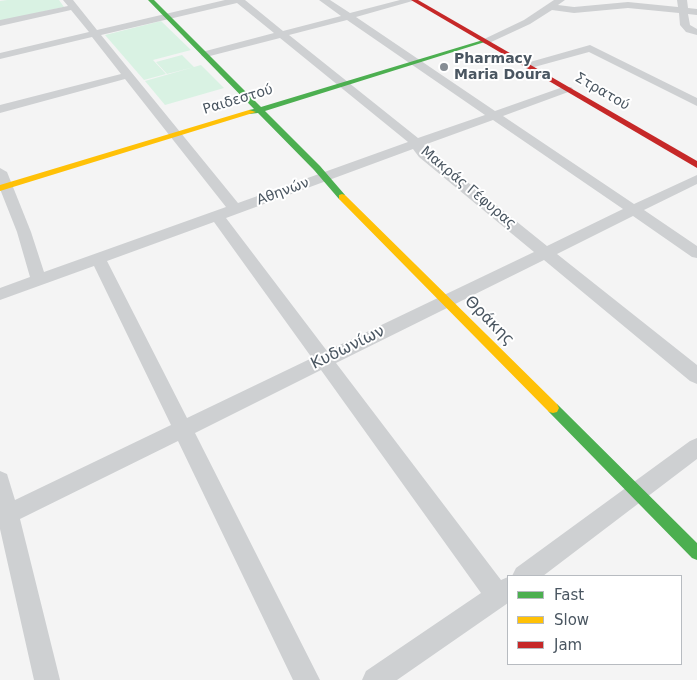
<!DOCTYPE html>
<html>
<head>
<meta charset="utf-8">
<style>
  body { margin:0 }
  #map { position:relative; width:697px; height:680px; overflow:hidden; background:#f4f4f4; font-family:"DejaVu Sans",sans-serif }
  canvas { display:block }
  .legend { position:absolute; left:507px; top:575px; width:175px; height:90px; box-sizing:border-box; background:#fff; border:1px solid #b7bbc0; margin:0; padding:6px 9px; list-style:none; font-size:15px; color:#4a5661 }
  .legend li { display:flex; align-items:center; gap:10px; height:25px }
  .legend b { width:25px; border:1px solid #b7bbc0 }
</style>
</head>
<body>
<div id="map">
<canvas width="697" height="680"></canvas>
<ul class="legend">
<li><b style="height:6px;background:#4caf50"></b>Fast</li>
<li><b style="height:6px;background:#ffc107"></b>Slow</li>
<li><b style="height:6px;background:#c62828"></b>Jam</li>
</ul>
</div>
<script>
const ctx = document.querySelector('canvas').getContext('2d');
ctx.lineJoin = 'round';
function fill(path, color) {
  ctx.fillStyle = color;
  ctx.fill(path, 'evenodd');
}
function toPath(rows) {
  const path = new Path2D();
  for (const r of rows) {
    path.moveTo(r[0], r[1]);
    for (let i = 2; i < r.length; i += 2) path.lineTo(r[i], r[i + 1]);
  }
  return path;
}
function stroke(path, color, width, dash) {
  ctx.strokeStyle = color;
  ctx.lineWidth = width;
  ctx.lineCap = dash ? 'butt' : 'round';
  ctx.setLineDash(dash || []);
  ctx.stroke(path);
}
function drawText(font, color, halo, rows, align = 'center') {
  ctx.font = font + ' "DejaVu Sans",sans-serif';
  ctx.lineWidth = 4;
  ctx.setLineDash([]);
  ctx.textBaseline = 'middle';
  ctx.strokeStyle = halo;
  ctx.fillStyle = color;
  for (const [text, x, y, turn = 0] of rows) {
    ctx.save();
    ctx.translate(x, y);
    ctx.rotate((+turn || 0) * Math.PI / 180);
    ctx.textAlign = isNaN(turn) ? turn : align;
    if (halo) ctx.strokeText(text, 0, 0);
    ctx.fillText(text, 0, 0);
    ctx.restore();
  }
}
fill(toPath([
  [7,0,59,0,64,7,0,21,0,1],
  [161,21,191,50,153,60,166,74,144,80,105,35],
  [182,55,194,67,167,74,156,62],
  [201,65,224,88,165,105,145,81]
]), '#d9f2e3');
fill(toPath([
  [63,0,73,0,97,30,225,0,245,0,283,31,341,16,319,0,330,0,350,13,400,0,416,0,356,17,495,111,563,87,571,87,573,89,571,91,503,116,634,204,697,175,697,184,644,210,697,246,697,258,692,257,633,216,557,254,697,365,697,384,690,381,544,260,336,363,501,580,508,577,508,603,397,680,362,680,366,671,481,593,321,370,195,433,320,680,293,680,178,441,20,519,60,680,34,680,0,529,0,471,7,474,15,500,171,425,94,266,0,300,0,288,30,277,17,232,0,189,0,168,7,172,31,232,44,272,226,207,125,79,0,113,0,105,121,74,92,37,0,59,0,53,89,32,71,10,0,26,0,20,68,6,63,0],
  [237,3,274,33,202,52,201,54,202,56,206,57,280,38,408,142,238,203,101,35,237,3],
  [347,20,485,115,418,138,289,35,347,20],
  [493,120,623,209,547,246,429,151,424,145,493,120],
  [413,149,419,157,534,252,327,351,226,218,413,149],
  [214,222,312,358,187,418,107,261,214,222],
  [554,0,565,0,558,5,574,7,628,2,678,7,677,0,687,0,688,8,697,9,697,15,688,14,690,25,697,29,697,35,686,32,680,25,679,13,628,8,574,13,552,10,530,24,489,43,485,44,480,41,524,20,554,0],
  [590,45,697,98,697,106,589,52,527,69,522,66,523,64,590,45],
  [697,438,697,459,543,576,512,576,516,568,690,441,697,438]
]), '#ced0d2');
fill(toPath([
  [148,0,154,0,261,107,483,40,488,41,265,111,320,166,345,195,345,199,342,200,339,199,314,170,258,113,249,114,249,110,254,109,148,0],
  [553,403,557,404,697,543,697,560,692,558,549,412,547,408,549,404,553,403]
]), '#4caf50');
fill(toPath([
  [249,110,256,112,0,191,0,185,249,110],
  [342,194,345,195,557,404,559,408,557,412,553,413,549,412,339,199,339,195,342,194]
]), '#ffc107');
fill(toPath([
  [411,0,418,0,697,161,697,168,411,0]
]), '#c62828');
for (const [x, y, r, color] of [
  [444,67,5,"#868d94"]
]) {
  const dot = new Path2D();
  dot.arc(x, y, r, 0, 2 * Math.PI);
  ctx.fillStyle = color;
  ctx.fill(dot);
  stroke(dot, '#fff', 2);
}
drawText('bold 14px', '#4a5661', '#fff', [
  ["Pharmacy",454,59],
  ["Maria Doura",454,75]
], 'left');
drawText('14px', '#4a5661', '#fff', [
  ["Στρατού",602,92,30],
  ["Ραιδεστού",238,100,-17],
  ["Μακράς Γέφυρας",468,188,40],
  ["Αθηνών",283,192,-20]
]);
drawText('16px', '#4a5661', '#fff', [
  ["Θράκης",489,321,45],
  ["Κυδωνίων",348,348,-26]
]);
</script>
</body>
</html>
